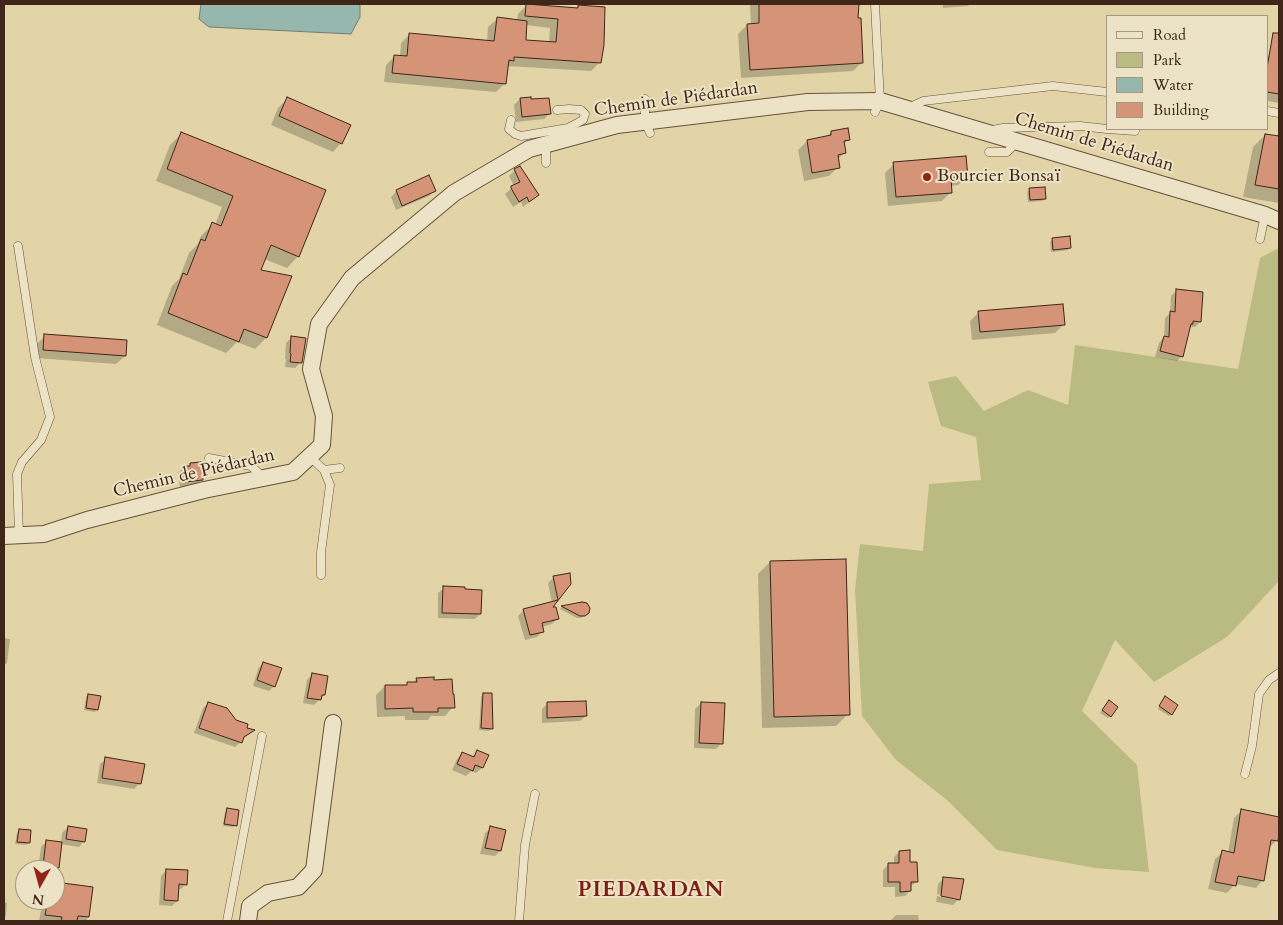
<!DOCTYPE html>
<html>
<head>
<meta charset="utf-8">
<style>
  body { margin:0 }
  #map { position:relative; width:1283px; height:925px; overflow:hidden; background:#e2d4a7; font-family:Cardo,serif }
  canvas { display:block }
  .frame { position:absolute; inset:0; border:5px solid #3f2618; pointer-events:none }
  .legend { position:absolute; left:1106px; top:15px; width:162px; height:115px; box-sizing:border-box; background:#ece3c6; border:1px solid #a79780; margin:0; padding:6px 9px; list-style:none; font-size:15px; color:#3f2618 }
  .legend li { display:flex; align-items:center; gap:10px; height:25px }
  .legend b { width:25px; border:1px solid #a79780 }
  .north { position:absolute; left:15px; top:860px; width:50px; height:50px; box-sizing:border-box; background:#ece3c6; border:1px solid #a79780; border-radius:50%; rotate:187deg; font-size:14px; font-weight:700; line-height:20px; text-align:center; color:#3f2618 }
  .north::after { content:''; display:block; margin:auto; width:18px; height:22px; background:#8f2418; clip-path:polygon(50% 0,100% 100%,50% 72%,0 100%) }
</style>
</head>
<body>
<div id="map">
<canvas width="1283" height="925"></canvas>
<div class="frame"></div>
<ul class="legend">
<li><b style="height:6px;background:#ece3c6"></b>Road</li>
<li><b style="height:14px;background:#babb82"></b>Park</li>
<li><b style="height:14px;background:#95b7ad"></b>Water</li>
<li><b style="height:14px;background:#d59478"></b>Building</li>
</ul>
<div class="north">N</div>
</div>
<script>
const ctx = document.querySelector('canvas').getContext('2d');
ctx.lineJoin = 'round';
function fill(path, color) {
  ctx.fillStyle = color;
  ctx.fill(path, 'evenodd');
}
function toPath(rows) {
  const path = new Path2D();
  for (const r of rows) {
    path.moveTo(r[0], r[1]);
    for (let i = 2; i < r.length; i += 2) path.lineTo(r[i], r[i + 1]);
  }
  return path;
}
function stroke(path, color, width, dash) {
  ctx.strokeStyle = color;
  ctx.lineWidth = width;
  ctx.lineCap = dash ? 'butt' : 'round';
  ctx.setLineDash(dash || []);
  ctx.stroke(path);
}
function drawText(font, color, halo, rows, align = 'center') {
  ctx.font = font + ' Cardo,serif';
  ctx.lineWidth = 4;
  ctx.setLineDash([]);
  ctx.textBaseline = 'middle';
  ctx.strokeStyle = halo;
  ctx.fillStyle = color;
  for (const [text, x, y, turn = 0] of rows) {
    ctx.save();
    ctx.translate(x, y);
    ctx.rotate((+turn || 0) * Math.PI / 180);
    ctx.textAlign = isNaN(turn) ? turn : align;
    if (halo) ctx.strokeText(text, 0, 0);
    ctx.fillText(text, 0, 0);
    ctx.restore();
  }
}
fill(toPath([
  [1279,248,1279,581,1227,637,1154,682,1115,640,1082,711,1137,765,1149,872,1095,868,997,850,947,800,896,760,862,716,855,590,860,544,923,551,929,484,981,480,976,437,941,426,928,382,956,376,984,411,1028,390,1068,405,1075,345,1238,369,1260,258]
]), '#babb82');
const water = toPath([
  [201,4,360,4,360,17,351,34,209,27,199,19,201,4]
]);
fill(water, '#95b7ad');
stroke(water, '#737d71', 1);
fill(toPath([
  [750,4,858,4,857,19,862,62,853,71,741,78,738,34,747,25,751,25],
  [938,4,970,4,968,6,943,8,943,4],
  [527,5,576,9,579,6,600,62,591,71,507,66,505,83,496,92,384,82,386,65,394,57,400,57,401,43,410,34,487,41,488,27,497,19,517,21,518,14],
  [526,25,550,28,549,43,525,41],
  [1270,55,1279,57,1279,103,1267,101,1267,58],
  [287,99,341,143,333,152,271,125,278,108],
  [520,99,530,100,550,113,544,119,516,122,514,105],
  [831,132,848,140,843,145,844,153,837,160,838,167,829,176,804,181,798,150,807,141,826,137],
  [181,134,298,256,287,268,264,259,259,271,266,338,255,349,237,342,226,353,157,325,172,286,179,279,189,253,198,244,201,236,213,224,215,225,222,207,156,181,170,145],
  [1265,135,1279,137,1279,203,1243,197,1253,147],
  [894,164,967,176,958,185,950,186,951,192,942,201,888,206,885,173],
  [515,170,538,195,523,207,521,202,513,207,505,194,514,186,509,176],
  [1030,189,1045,199,1042,201,1028,202,1027,192],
  [435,190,429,196,396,210,391,197,397,191],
  [1052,240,1070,247,1068,250,1051,252,1050,242],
  [1177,290,1202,293,1200,322,1195,327,1189,327,1182,356,1177,361,1155,357,1159,343,1164,337,1165,318,1170,313,1171,296],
  [979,312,1064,324,1055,333,972,340,970,321],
  [45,336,125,356,116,364,36,358,37,344],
  [292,337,301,362,295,368,285,367,286,359,285,359,286,343],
  [190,464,202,479,196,485,180,487,178,473,184,467,188,467],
  [770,562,848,714,836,726,762,728,758,574],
  [554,577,570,583,550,609,558,618,552,624,542,627,543,631,537,637,525,640,518,616,524,610,552,603,548,583],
  [444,588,480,614,475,619,438,618,438,593],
  [582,603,588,612,581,618,577,618,560,609,562,607],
  [4,638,10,639,7,663,4,665],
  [263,663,274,686,269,691,253,686,258,669],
  [312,675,324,695,314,705,303,703,307,680],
  [417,679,433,681,453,707,445,716,431,716,428,720,405,720,405,716,377,717,376,695,385,686,405,686,407,684,412,683],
  [483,694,491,729,489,731,479,730,481,697],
  [88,695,97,709,95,712,84,710,86,697],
  [1163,701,1171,714,1169,716,1158,709],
  [208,703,246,728,253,731,242,739,241,742,235,747,194,733,203,708],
  [701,703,722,743,716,749,694,748,695,709],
  [547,704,586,716,580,721,542,723,542,709],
  [1106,704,1110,716,1108,718,1100,713],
  [477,752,482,768,476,773,471,771,466,776,452,770,457,759,463,753,472,757],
  [106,759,140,783,134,789,97,783,100,764],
  [227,809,235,825,233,827,223,826,225,812],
  [1241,811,1279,819,1279,827,1276,841,1268,849,1263,880,1256,888,1235,884,1227,893,1208,889,1215,859,1223,852,1228,853,1234,818],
  [68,827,84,841,79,847,61,844,58,867,55,870,38,870,41,847,46,842,61,843,62,833],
  [491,828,500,851,495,856,480,854,485,833],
  [19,830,29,843,26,845,15,844,17,833],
  [899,852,917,881,910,887,910,891,905,896,895,897,895,887,883,887,883,870,888,865,894,864,894,857],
  [166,870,186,884,181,889,178,889,177,901,172,906,159,905,161,876],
  [944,878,959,899,953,905,936,902,937,896,956,900,956,898,937,894,938,884],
  [55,883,92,888,87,921,39,921,43,900,55,900],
  [4,902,7,903,6,916,4,918],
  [896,915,918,915,919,921,890,921]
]), '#0003');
const building = toPath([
  [526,4,578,8,578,5,605,7,604,45,601,63,514,57,514,61,509,60,506,84,392,73,394,55,407,56,409,33,494,41,497,17,527,21,526,40,556,42,558,19,525,16,526,4],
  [759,4,859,4,858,18,861,18,863,63,750,70,747,24,759,23,759,4],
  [1273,33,1279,33,1279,94,1267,92,1267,68,1273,33],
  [287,97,351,125,342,144,279,116,287,97],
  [531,97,531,99,549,98,551,114,522,117,520,98,531,97],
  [848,128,850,140,844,141,846,153,838,155,840,168,812,173,807,140,831,135,831,131,848,128],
  [181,132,326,190,299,257,271,245,261,270,292,276,267,338,244,329,239,342,168,313,183,273,187,275,201,239,205,241,212,222,221,226,233,196,167,169,181,132],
  [1265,134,1279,136,1279,189,1255,185,1265,134],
  [966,156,968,177,951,178,952,193,896,197,893,162,966,156],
  [520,166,539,195,529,202,527,197,519,202,511,188,511,186,520,182,514,169,520,166],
  [429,175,436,191,402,206,396,190,429,175],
  [1045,187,1046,199,1030,200,1029,188,1045,187],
  [1070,236,1071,248,1053,250,1052,238,1070,236],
  [1176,289,1203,292,1201,322,1193,321,1193,324,1191,324,1183,357,1160,351,1164,336,1169,337,1170,311,1175,312,1176,289],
  [1063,304,1065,325,980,332,978,311,1063,304],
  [44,334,127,340,126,356,43,350,44,334],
  [291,336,306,338,302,363,290,362,291,354,290,353,291,336],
  [201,462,203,480,185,482,183,466,190,466,190,463,201,462],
  [846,559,850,715,774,717,770,561,846,559],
  [570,573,571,584,553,607,556,607,559,619,542,623,544,632,530,635,523,609,558,600,553,576,570,573],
  [443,586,465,587,465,589,482,590,481,614,442,613,443,586],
  [582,602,587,603,590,608,589,613,585,616,580,616,561,606,582,602],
  [263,662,282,668,275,687,257,680,263,662],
  [312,673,328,676,325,695,322,695,321,700,307,698,312,673],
  [434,677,434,680,452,679,453,694,454,694,455,708,438,708,438,712,413,712,413,708,385,709,385,685,407,685,407,682,417,682,416,678,434,677],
  [483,693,492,693,493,729,481,728,483,693],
  [88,694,101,696,98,710,86,708,88,694],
  [1165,696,1178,705,1172,715,1159,706,1165,696],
  [1109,700,1118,707,1111,717,1102,710,1109,700],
  [586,701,587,716,547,718,547,702,586,701],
  [208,702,227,708,236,720,248,724,247,728,255,730,244,737,242,743,199,728,208,702],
  [701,702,725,703,723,744,699,743,701,702],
  [477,750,489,755,483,768,475,765,473,771,457,764,462,752,474,757,477,750],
  [105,757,145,764,141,784,102,778,105,757],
  [227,808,239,810,237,826,224,824,227,808],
  [1241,809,1279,817,1279,833,1278,841,1271,840,1264,881,1238,876,1236,886,1215,882,1222,850,1234,853,1241,809],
  [68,826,87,829,85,842,66,839,68,826],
  [490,826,506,830,501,851,485,848,490,826],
  [19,829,31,830,30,843,17,842,19,829],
  [46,840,62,842,59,868,43,866,46,840],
  [910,850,910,862,917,862,918,882,911,882,911,891,900,892,900,882,888,882,888,863,899,863,899,851,910,850],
  [166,869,188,870,187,885,179,884,178,901,164,900,166,869],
  [943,877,964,879,960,900,941,896,943,877],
  [55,882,93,887,89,917,78,916,77,921,61,921,62,917,45,915,48,900,55,900,55,882]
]);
fill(building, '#d59478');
stroke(building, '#3f2618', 1);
const lane = toPath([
  [645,99,645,121,650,133],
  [908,108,923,101,1053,86,1107,92],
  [557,110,569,109,581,110,585,114,583,120,568,128,569,131],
  [1267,111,1279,113],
  [875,112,880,101,875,4],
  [511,120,509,129,515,134,521,136,568,128],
  [1108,129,1135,131],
  [993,130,1003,128,1080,126,1107,129],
  [546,144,546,163],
  [989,152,1007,152,1016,143],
  [1260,239,1265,215],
  [18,246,35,357,50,417,41,440,22,462,17,474,19,535],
  [310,457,324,470,330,485,321,552,321,575],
  [209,458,251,466,263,477],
  [324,470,340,468],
  [1245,774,1252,746,1259,694,1269,680,1279,673],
  [227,921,262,736],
  [519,921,525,845,535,794]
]);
const street = toPath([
  [4,536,44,534,87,520,204,490,293,472,322,445,324,416,311,369,319,324,352,278,454,193,529,149,617,125,808,102,880,101,1265,215,1279,221],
  [248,921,250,906,268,893,298,887,314,870,333,723]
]);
stroke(lane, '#68523c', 9);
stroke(street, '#68523c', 18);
stroke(lane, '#ece3c6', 8);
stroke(street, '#ece3c6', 16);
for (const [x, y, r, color] of [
  [927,177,5,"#8f2418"]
]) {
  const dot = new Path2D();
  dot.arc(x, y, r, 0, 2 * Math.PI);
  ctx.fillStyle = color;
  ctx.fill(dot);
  stroke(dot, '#ece3c6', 2);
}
drawText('18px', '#3f2618', '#ece3c6', [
  ["Chemin de Piédardan",676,100,-8],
  ["Chemin de Piédardan",1094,143,17],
  ["Chemin de Piédardan",194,474,-13]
]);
drawText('18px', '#3f2618', '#ece3c6', [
  ["Bourcier Bonsaï",937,177]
], 'left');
ctx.letterSpacing = '1px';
drawText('bold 22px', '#7a1f14', '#ece3c6', [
  ["PIEDARDAN",651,891]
]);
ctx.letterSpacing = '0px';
</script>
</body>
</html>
